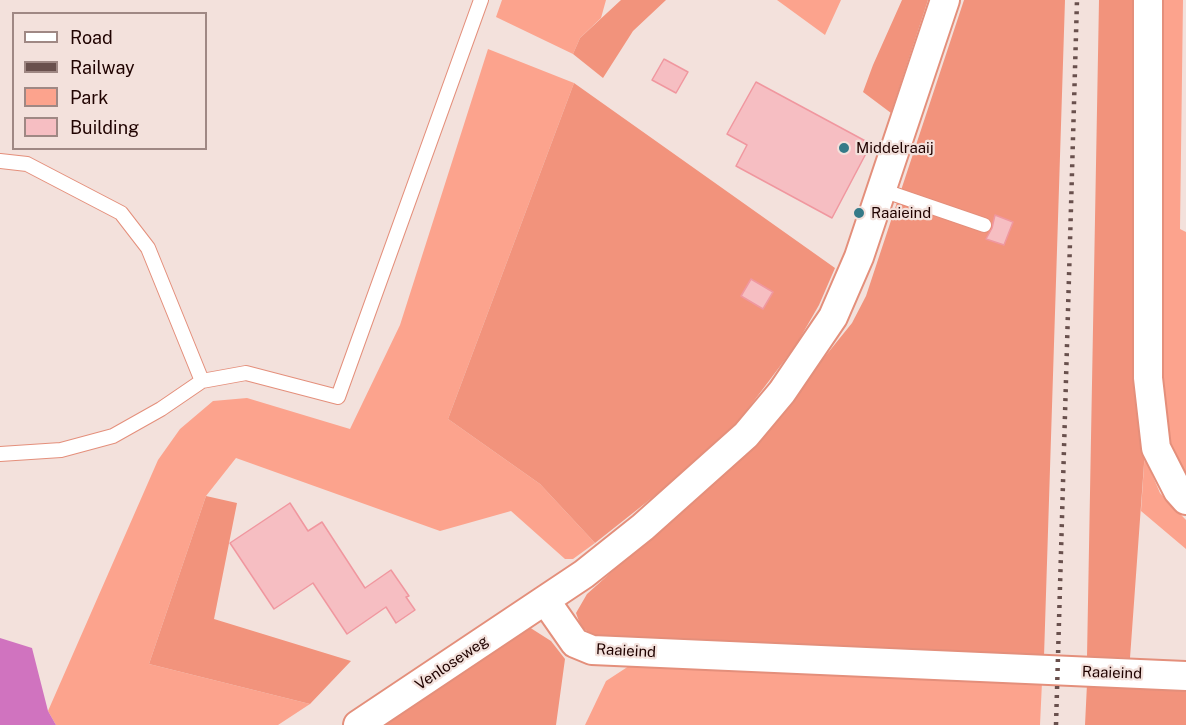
<!DOCTYPE html>
<html>
<head>
<meta charset="utf-8">
<style>
  body { margin:0 }
  #map { position:relative; width:1186px; height:725px; overflow:hidden; background:#f3e1dc; font-family:"Public Sans",sans-serif }
  canvas { display:block }
  .legend { position:absolute; left:12px; top:12px; width:195px; height:138px; box-sizing:border-box; background:#f3e1dc; border:2px solid #9f8884; margin:0; padding:8px 10px; list-style:none; font-size:18px; color:#200301 }
  .legend li { display:flex; align-items:center; gap:12px; height:30px }
  .legend b { width:30px; border:2px solid #9f8884 }
</style>
</head>
<body>
<div id="map">
<canvas width="1186" height="725"></canvas>
<ul class="legend">
<li><b style="height:8px;background:#fff"></b>Road</li>
<li><b style="height:8px;background:#69504d"></b>Railway</li>
<li><b style="height:16px;background:#fca38d"></b>Park</li>
<li><b style="height:16px;background:#f6bec2"></b>Building</li>
</ul>
</div>
<script>
const ctx = document.querySelector('canvas').getContext('2d');
ctx.lineJoin = 'round';
function fill(path, color) {
  ctx.fillStyle = color;
  ctx.fill(path, 'evenodd');
}
function toPath(rows) {
  const path = new Path2D();
  for (const r of rows) {
    path.moveTo(r[0], r[1]);
    for (let i = 2; i < r.length; i += 2) path.lineTo(r[i], r[i + 1]);
  }
  return path;
}
function stroke(path, color, width, dash) {
  ctx.strokeStyle = color;
  ctx.lineWidth = width;
  ctx.lineCap = dash ? 'butt' : 'round';
  ctx.setLineDash(dash || []);
  ctx.stroke(path);
}
function drawText(font, color, halo, rows, align = 'center') {
  ctx.font = font + ' "Public Sans",sans-serif';
  ctx.lineWidth = 4.5;
  ctx.setLineDash([]);
  ctx.textBaseline = 'middle';
  ctx.strokeStyle = halo;
  ctx.fillStyle = color;
  for (const [text, x, y, turn = 0] of rows) {
    ctx.save();
    ctx.translate(x, y);
    ctx.rotate((+turn || 0) * Math.PI / 180);
    ctx.textAlign = isNaN(turn) ? turn : align;
    if (halo) ctx.strokeText(text, 0, 0);
    ctx.fillText(text, 0, 0);
    ctx.restore();
  }
}
fill(toPath([
  [502,0,606,0,601,18,580,38,573,54,496,17],
  [777,0,841,0,825,35],
  [1161,0,1183,0,1180,229,1186,232,1186,474,1169,451,1161,430],
  [488,49,574,83,448,419,540,484,595,543,573,559,565,559,511,511,440,531,236,458,206,496,149,664,310,704,278,725,56,725,48,711,158,460,180,429,213,401,247,398,350,429,400,325],
  [1145,450,1148,465,1160,493,1186,520,1186,549,1141,511],
  [629,666,1042,682,1040,725,585,725,606,681]
]), '#fca38d');
fill(toPath([
  [621,0,666,0,633,31,603,78,573,54,580,38],
  [902,0,928,0,891,113,863,92,873,65],
  [964,0,1065,0,1044,656,618,641,593,635,581,627,576,613,587,594,756,442,852,323,866,296],
  [1099,0,1139,0,1145,450,1130,658,1087,657],
  [574,83,835,268,819,305,796,345,738,422,686,471,595,543,540,484,448,419],
  [206,496,237,503,214,619,351,661,310,704,149,664],
  [529,627,551,641,565,659,556,725,378,725],
  [1087,684,1186,688,1186,725,1085,725]
]), '#f2937c');
fill(toPath([
  [0,638,32,648,48,711,56,725,0,725]
]), '#d073bf');
const building = toPath([
  [664,59,688,72,676,93,652,80,664,59],
  [756,82,871,144,832,218,736,166,747,145,727,134,756,82],
  [995,215,1013,222,1004,245,986,239,992,228,995,215],
  [751,279,773,292,763,309,741,296,751,279],
  [290,503,308,531,322,522,365,588,391,570,409,596,406,597,415,610,396,623,386,607,347,634,313,583,274,609,230,543,290,503]
]);
fill(building, '#f6bec2');
stroke(building, '#f0979f', 1.5);
const service = toPath([
  [0,161,27,164,121,213,148,248,202,381],
  [882,190,984,225],
  [0,454,61,450,113,436,161,409,202,381,246,373,338,397,481,0]
]);
const minor = toPath([
  [1148,0,1148,378,1156,448,1178,491,1186,500],
  [545,600,575,643,592,650,1186,676],
  [358,725,584,574,643,527,746,435,782,392,833,317,859,257,945,0]
]);
stroke(service, '#e48f7b', 16);
stroke(minor, '#e48f7b', 32);
stroke(service, '#fff', 14);
stroke(minor, '#fff', 28);
stroke(toPath([
  [1056,725,1077,0]
]), '#69504d', 4.5, [3, 6]);
for (const [x, y, r, color] of [
  [844,148,6,"#357a88"],
  [859,213,6,"#357a88"]
]) {
  const dot = new Path2D();
  dot.arc(x, y, r, 0, 2 * Math.PI);
  ctx.fillStyle = color;
  ctx.fill(dot);
  stroke(dot, '#f3e1dc', 2);
}
drawText('15px', '#200301', '#f3e1dc', [
  ["Middelraaij",856,148],
  ["Raaieind",871,213]
], 'left');
drawText('15px', '#200301', '#f3e1dc', [
  ["Raaieind",626,651,3],
  ["Venloseweg",452,663,-34],
  ["Raaieind",1112,673,2]
]);
</script>
</body>
</html>
